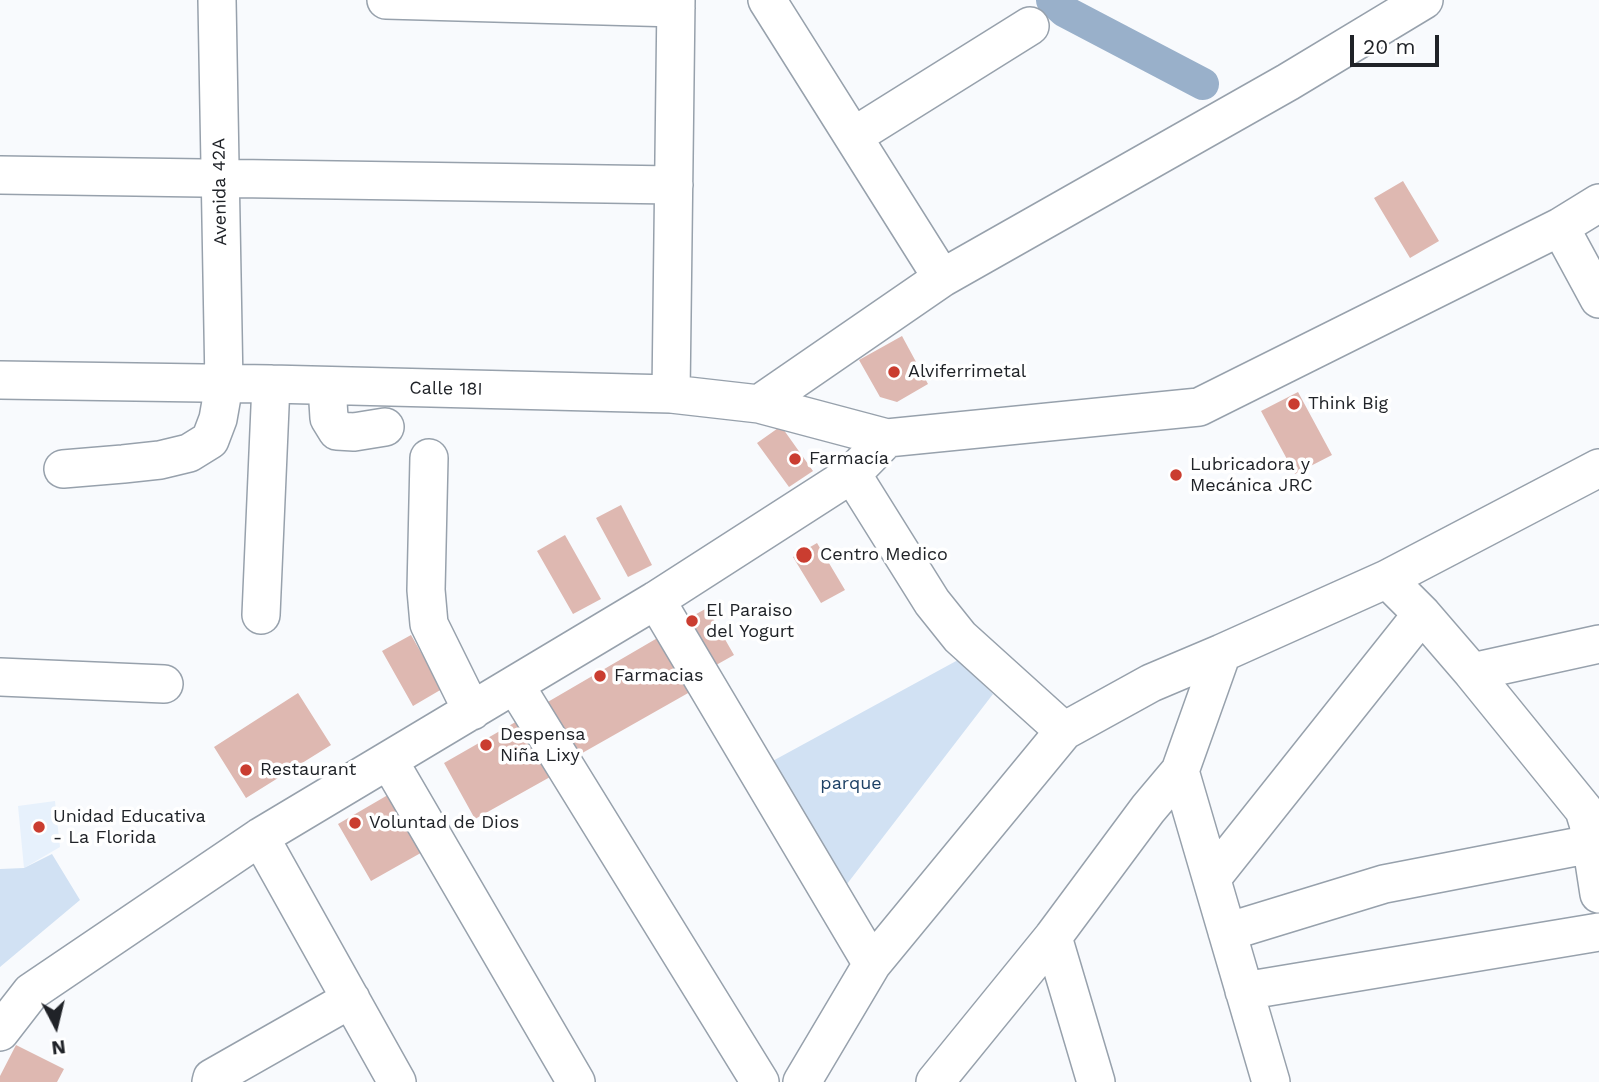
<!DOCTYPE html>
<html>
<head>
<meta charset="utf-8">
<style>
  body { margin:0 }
  #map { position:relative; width:1599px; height:1082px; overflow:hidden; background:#f8fafd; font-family:"Work Sans",sans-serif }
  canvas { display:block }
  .north { position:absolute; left:21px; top:991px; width:70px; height:70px; -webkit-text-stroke:5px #fff; paint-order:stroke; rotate:173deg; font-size:19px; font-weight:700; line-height:28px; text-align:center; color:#202328 }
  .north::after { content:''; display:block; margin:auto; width:24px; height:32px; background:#202328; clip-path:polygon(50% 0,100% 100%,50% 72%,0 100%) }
  .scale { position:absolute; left:1350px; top:35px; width:89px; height:32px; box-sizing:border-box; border:4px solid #202328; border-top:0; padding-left:9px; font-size:21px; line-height:24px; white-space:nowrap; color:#202328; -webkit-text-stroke:5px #fff; paint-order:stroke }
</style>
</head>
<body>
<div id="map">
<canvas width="1599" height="1082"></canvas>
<div class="north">N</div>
<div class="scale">20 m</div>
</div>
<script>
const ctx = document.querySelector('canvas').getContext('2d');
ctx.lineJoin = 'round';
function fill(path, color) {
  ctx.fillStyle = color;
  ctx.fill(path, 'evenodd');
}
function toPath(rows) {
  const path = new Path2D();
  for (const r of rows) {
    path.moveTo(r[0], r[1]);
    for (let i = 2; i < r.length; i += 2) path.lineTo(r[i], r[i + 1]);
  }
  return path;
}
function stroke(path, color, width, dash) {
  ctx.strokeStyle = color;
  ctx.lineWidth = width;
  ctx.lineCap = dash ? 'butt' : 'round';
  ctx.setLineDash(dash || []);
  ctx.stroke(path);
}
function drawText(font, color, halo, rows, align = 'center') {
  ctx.font = font + ' "Work Sans",sans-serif';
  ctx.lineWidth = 7;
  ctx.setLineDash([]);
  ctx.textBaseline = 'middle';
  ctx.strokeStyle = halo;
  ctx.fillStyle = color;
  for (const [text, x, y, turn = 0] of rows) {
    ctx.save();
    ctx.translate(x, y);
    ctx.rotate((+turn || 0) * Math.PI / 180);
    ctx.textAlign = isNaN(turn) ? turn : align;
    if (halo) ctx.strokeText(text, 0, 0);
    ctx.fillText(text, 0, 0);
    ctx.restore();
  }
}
fill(toPath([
  [55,801,60,847,24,868,18,806]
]), '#e7f1fc');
fill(toPath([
  [958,660,993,694,847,884,769,763],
  [52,854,80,900,0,967,0,869,24,868]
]), '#d1e1f3');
stroke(toPath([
  [1052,0,1064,11,1203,84]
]), '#99b0ca', 32);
fill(toPath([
  [1403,181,1439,241,1410,258,1374,198],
  [902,336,928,384,897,402,880,397,859,360],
  [1298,392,1332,455,1295,474,1261,411],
  [781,426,813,471,789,487,757,443],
  [621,505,652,565,628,577,596,518],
  [565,535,601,599,573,614,537,551],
  [817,543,845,590,821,603,793,557],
  [707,608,734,655,709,669,682,622],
  [666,633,697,688,577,756,546,703],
  [411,635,442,689,413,706,382,651],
  [298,693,331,745,246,798,214,747],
  [526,716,559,772,475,819,444,763],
  [393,792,426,850,371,881,338,824],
  [16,1045,64,1069,57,1082,0,1082,0,1076]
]), '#deb8b1');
const minor = toPath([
  [386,0,676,8],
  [767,0,942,278],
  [854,136,1030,26],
  [0,175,674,185],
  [1560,227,1599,299],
  [0,380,271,384,671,394,759,404,887,438],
  [327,386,329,418,337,431,354,432,385,427],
  [671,394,676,0],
  [759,404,942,278,1288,82,1424,0],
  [429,458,426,590,429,624,472,711],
  [63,469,123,464,160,460,189,453,210,440,218,419,224,385,217,0],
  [852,474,932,602,960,637,1064,731],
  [1387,579,1422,614,1472,672,1584,810,1588,823,1599,894],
  [656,600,872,964],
  [261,615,271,384],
  [1472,672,1599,644],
  [0,677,164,684],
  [515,685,760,1082],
  [389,761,576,1082],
  [1180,771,1271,1082],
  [260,837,397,1082],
  [1212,878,1422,614],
  [1227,932,1384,884,1591,844],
  [1053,937,1096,1082],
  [1244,991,1599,932],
  [0,1032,31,992,260,837,656,600,852,474,887,438,1199,407,1560,227,1599,203],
  [211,1082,212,1078,351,999],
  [802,1082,872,964,1064,731,1151,683,1222,653],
  [935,1082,1053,937,1148,809,1180,771,1222,653,1387,579,1599,468]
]);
stroke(minor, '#97a1ac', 40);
stroke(minor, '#fff', 37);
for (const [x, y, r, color] of [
  [894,372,7,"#ca3d30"],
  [1294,404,7,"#ca3d30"],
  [795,459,7,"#ca3d30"],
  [1176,475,7,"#ca3d30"],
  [804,555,9,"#ca3d30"],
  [692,621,7,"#ca3d30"],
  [600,676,7,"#ca3d30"],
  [486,745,7,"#ca3d30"],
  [246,770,7,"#ca3d30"],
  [355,823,7,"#ca3d30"],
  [39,827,7,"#ca3d30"]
]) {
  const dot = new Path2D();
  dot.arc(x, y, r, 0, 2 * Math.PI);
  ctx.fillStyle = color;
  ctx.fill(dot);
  stroke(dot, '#fff', 2.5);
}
drawText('18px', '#202328', '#fff', [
  ["Avenida 42A",220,192,-91],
  ["Calle 18I",446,389,1]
]);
drawText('18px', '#202328', '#fff', [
  ["Alviferrimetal",908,372],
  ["Think Big",1308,404],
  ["Farmacía",809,459],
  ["Lubricadora y",1190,465],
  ["Mecánica JRC",1190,486],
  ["Centro Medico",820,555],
  ["El Paraiso",706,611],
  ["del Yogurt",706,632],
  ["Farmacias",614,676],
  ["Despensa",500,735],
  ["Niña Lixy",500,756],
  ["Restaurant",260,770],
  ["Unidad Educativa",53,817],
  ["- La Florida",53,838],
  ["Voluntad de Dios",369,823]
], 'left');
drawText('18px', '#1e4165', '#fff', [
  ["parque",851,784]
]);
</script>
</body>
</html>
